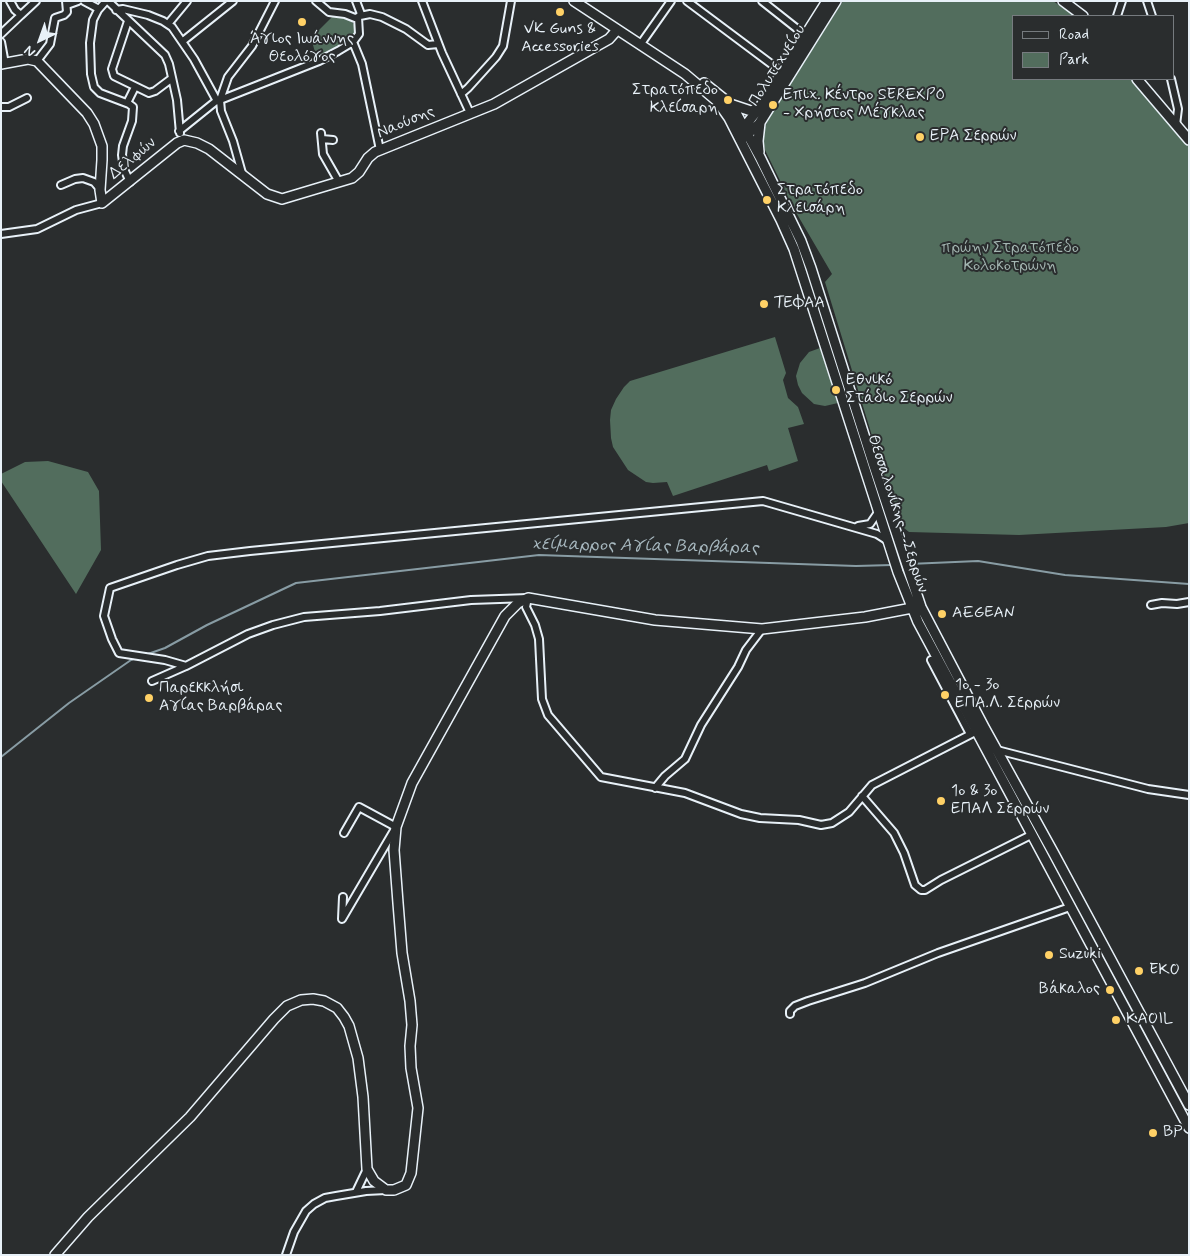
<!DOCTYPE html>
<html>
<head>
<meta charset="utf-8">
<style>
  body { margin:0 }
  #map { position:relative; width:1190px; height:1256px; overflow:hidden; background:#2a2d2e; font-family:Mynerve,sans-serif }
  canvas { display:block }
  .frame { position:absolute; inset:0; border:2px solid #e8f1f8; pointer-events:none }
  .legend { position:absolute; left:1012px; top:15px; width:162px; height:65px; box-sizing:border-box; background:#2a2d2e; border:1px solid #767b7f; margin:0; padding:6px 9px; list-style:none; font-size:15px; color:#e8f1f8 }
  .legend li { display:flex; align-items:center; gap:10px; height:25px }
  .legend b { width:25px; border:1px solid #767b7f }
  .north { position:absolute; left:15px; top:15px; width:50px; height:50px; -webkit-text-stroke:4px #2a2d2e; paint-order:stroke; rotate:222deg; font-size:14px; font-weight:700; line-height:20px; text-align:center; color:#e8f1f8 }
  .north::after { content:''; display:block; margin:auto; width:18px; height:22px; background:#e8f1f8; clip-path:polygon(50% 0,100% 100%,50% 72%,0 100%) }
</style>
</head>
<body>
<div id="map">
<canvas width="1190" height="1256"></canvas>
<div class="frame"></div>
<ul class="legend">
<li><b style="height:6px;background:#2a2d2e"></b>Road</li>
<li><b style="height:14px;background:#526d5d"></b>Park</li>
</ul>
<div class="north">N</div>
</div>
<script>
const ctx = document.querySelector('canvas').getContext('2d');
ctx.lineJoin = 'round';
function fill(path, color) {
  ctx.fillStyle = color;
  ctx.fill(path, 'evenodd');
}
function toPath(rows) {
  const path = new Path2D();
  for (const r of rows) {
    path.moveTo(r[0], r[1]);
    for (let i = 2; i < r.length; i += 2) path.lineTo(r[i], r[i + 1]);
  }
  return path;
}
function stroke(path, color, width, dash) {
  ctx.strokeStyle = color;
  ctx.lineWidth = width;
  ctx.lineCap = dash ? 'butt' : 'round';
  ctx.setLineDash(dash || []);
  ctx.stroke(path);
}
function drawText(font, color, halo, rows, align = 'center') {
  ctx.font = font + ' Mynerve,sans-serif';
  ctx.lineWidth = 4;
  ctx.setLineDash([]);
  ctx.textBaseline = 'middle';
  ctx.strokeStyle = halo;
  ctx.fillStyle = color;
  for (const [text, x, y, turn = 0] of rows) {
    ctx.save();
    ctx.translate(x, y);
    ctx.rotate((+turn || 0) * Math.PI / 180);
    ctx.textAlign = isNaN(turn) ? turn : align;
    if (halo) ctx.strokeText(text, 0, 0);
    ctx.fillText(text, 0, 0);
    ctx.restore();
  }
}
fill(toPath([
  [843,1,1053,1,1075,16,1014,16,1014,79,1130,79,1189,147,1189,523,1166,527,1019,535,909,532,899,524,825,282,832,274,794,209,765,150,763,142,764,130,768,119],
  [333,16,343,17,352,22,355,26,357,35,341,47,319,55,317,59,311,38],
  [775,337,786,373,783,380,788,398,798,407,804,424,788,428,798,461,769,471,767,465,673,496,667,482,653,483,646,482,628,470,613,447,611,438,610,420,611,410,616,399,624,387,630,381],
  [820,348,838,403,825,406,814,404,802,393,798,385,796,376,800,363,809,352],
  [48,461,88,472,99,491,101,550,76,594,1,481,1,474,25,462]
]), '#526d5d');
stroke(toPath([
  [909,564,978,561,1065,575,1189,584],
  [145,655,165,648,207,625,296,583,539,555,856,566,892,565],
  [1,757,69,703,131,660,136,658]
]), '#889ca4', 2);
const street = toPath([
  [10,1,15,10,21,15,36,1],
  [84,1,99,9],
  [106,1,98,10,93,20,90,43,91,74,94,87,100,93,129,104,133,107,132,121,123,146,122,155,124,169,130,182],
  [108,1,165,55,169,64,177,100,180,133],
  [316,1,329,12,345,14,355,18,358,17,361,14,356,1],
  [422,1,442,53,470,113],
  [687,1,782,72],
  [762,1,805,35],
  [1147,1,1152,16],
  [67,5,78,1],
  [116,10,123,9,148,15,163,21,172,27,194,59,217,101],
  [360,16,370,14,382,17,406,29,428,45,438,44],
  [1117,16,1122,1],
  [128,21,112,69,114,76,149,93,155,91,171,79],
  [168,24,187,1],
  [1,34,21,15],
  [183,41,233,1],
  [1,42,5,64],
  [353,42,362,64,380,150],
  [640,45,671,1],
  [37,61,50,44,55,18,64,15,67,12,66,1],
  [1171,79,1178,109,1176,125],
  [461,94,468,88,496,57,503,46,511,1],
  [127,103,135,87],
  [1,107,9,107,27,98],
  [179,131,215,102,319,61,338,51,353,42,359,34,358,17],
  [321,133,323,154,339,182],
  [322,139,333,140],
  [242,173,233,141,221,111,220,100,228,77,252,46,275,1],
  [61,185,75,179,83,178,94,182,100,189],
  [1,234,37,229,76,210,102,203],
  [858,526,870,524,879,511],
  [888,541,877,534,763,501,250,551,208,556,177,565,110,588,104,616,112,639,119,653,165,660,186,666,248,634,273,625,304,617,380,611,471,600,528,598,526,607,535,625,539,639,542,699,548,715,601,777,685,793,741,814,760,818,799,820,821,825,832,823,849,812,872,785,979,730],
  [1151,605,1162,603,1177,604,1189,602],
  [931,660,970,734],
  [152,681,186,666],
  [997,750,1148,789,1189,795],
  [655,788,665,776,685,759,701,725,738,667,746,650,762,629],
  [862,796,894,833,904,853,915,885,921,890,925,890,941,880,1031,835],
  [343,897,342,919,396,827,359,807,344,833],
  [790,1014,790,1011,795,1006,808,1001,865,983,938,953,1070,907],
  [356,1192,367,1169],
  [286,1255,294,1232,306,1211,314,1204,325,1198,336,1196,366,1191,386,1190]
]);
const secondary = toPath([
  [574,1,685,74,717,101,729,118,781,220,794,249,898,572,918,622,1189,1128],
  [1063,1,1083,16],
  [1,64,28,59,37,61,87,113,94,124,102,146,102,160,100,190,102,203,177,143,184,140,197,143,209,149,267,194,282,199,352,178,359,172,368,158,375,152,494,104,609,39,617,30],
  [1137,79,1189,140],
  [704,83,724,99,736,113,760,157,801,241,811,268,873,463,921,607,984,727,1053,852,1189,1105],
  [730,104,751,111,760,107],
  [742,130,760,107,827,1],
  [743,138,759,124,836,1],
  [759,152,758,141,760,123],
  [55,1255,88,1217,190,1117,274,1019,287,1006,301,1000,313,999,324,1001,337,1008,344,1017,349,1026,358,1058,363,1097,367,1169,374,1181,386,1190,394,1190,406,1185,411,1173,418,1108,411,1068,410,1046,412,1025,410,1001,402,953,398,903,394,850,396,827,412,783,505,616,518,603,528,598,655,620,762,629,865,617,912,608]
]);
stroke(street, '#e8f1f8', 10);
stroke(secondary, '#e8f1f8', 12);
stroke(street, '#2a2d2e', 6);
stroke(secondary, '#2a2d2e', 9);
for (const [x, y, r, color] of [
  [560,12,5,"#ffd166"],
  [302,22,5,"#ffd166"],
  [728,100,5,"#ffd166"],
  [773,105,5,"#ffd166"],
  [920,137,5,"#ffd166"],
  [767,200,5,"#ffd166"],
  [764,304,5,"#ffd166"],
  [836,390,5,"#ffd166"],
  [942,614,5,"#ffd166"],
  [945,695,5,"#ffd166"],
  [149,698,5,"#ffd166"],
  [941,801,5,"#ffd166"],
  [1049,955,5,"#ffd166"],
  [1139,971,5,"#ffd166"],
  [1110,990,5,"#ffd166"],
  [1116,1020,5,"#ffd166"],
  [1153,1133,5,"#ffd166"]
]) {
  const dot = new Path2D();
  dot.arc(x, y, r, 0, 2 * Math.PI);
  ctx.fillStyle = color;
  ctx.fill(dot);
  stroke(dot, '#2a2d2e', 2);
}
drawText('16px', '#e8f1f8', '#2a2d2e', [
  ["VK Guns &",560,30,"center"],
  ["Accessories",560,48,"center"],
  ["Άγιος Ιωάννης",302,40,"center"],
  ["Θεολόγος",302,58,"center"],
  ["Στρατόπεδο",718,91,"right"],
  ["Κλείσαρη",718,109,"right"],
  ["Επιχ. Κέντρο SEREXPO",783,96],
  ["- Χρήστος Μέγκλας",783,114],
  ["ΕΡΑ Σερρών",930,137],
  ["Στρατόπεδο",777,191],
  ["Κλεισάρη",777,209],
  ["ΤΕΦΑΑ",774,304],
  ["Εθνικό",846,381],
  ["Στάδιο Σερρών",846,399],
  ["AEGEAN",952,614],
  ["1ο - 3ο",955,686],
  ["ΕΠΑ.Λ. Σερρών",955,704],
  ["Παρεκκλήσι",159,689],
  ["Αγίας Βαρβάρας",159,707],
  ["1ο & 3ο",951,792],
  ["ΕΠΑΛ Σερρών",951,810],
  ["Suzuki",1059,955],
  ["EKO",1149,971],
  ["Βάκαλος",1100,990,"right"],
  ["KAOIL",1126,1020],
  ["BP",1163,1133]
], 'left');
drawText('16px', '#e8f1f8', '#2a2d2e', [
  ["Πολυτεχνείου",778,66,-58],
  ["Ναούσης",406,123,-23],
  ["Δελφών",133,159,-40],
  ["Θεσσαλονίκης - Σερρών",897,514,72]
]);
drawText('16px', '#a4b6b2', '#2a2d2e', [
  ["πρώην Στρατόπεδο",1010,249],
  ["Κολοκοτρώνη",1010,267]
]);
drawText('italic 18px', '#a8b9c0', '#2a2d2e', [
  ["χείμαρρος Αγίας Βαρβάρας",645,547,1]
]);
</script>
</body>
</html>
